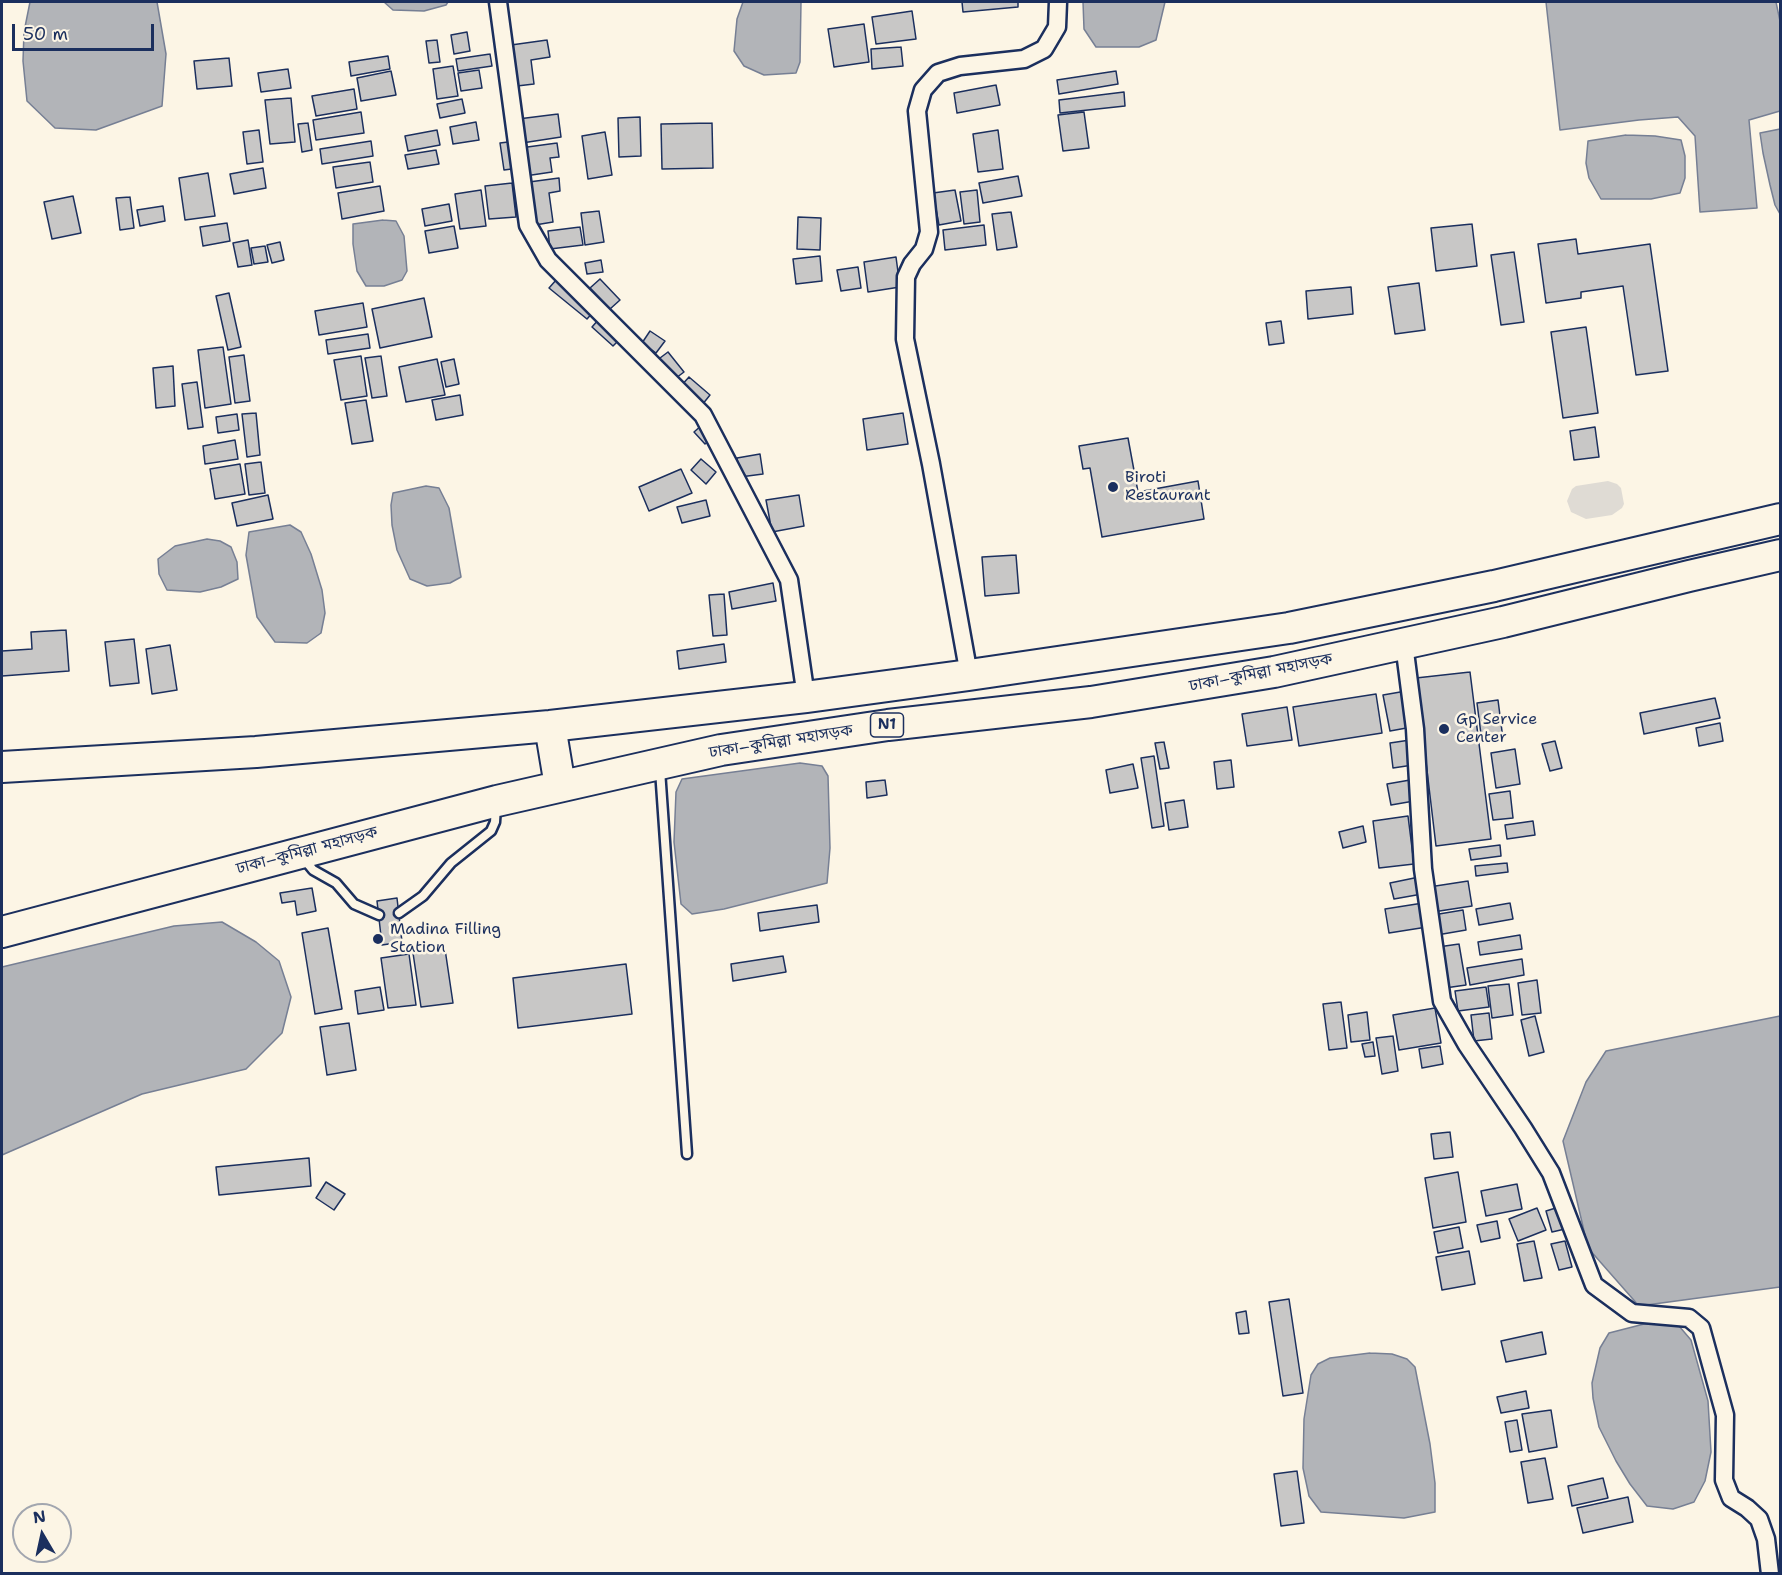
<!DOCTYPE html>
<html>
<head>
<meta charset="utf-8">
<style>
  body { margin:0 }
  #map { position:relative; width:1782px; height:1575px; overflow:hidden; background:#fcf5e5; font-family:"Shantell Sans",sans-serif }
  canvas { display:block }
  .frame { position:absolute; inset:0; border:3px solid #1b2f5e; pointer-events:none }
  .north { position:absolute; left:12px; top:1503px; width:60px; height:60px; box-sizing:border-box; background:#fcf5e5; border:2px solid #a2a6af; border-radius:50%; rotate:351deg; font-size:16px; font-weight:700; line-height:24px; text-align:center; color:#1b2f5e }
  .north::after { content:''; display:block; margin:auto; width:21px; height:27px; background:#1b2f5e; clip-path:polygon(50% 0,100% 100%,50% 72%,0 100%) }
  .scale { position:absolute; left:12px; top:24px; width:142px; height:27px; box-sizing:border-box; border:3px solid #1b2f5e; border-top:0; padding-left:8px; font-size:18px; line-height:21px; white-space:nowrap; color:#1b2f5e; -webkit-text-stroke:4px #fcf5e5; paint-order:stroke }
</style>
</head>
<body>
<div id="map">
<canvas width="1782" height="1575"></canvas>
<div class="frame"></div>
<div class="north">N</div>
<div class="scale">50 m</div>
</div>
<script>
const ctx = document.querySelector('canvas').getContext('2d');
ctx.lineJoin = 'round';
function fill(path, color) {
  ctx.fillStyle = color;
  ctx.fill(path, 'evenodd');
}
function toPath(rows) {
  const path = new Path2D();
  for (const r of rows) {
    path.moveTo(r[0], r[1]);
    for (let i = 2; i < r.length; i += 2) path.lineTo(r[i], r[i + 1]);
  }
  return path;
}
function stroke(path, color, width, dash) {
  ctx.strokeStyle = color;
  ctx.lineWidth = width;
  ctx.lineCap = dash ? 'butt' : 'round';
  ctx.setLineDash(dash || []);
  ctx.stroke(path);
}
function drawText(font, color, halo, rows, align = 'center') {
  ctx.font = font + ' "Shantell Sans","Noto Sans Bengali",sans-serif';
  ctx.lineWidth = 5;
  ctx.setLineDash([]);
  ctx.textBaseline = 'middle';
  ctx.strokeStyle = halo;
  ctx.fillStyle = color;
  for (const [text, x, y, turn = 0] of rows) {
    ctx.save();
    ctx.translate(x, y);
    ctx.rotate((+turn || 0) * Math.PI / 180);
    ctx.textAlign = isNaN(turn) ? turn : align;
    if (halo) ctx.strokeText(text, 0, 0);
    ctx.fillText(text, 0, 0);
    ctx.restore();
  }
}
fill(toPath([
  [1608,481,1617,484,1621,488,1624,504,1622,508,1612,515,1586,519,1571,512,1567,501,1572,489,1576,486]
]), '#dfdbd4');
const water = toPath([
  [30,2,157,2,166,54,162,106,96,130,55,128,27,101,23,61,24,32,30,2],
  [384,2,448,2,446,5,424,11,393,10,384,2],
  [743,2,801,2,800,62,796,73,764,75,744,66,734,51,737,19,743,2],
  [1083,2,1165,2,1156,40,1139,47,1096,47,1084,29,1083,2],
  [1546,2,1776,2,1780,21,1780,111,1749,120,1757,208,1700,212,1695,136,1678,117,1639,120,1560,130,1546,2],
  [1780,129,1780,214,1775,205,1770,185,1763,153,1760,133,1780,129],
  [1626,135,1655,136,1681,140,1685,156,1685,178,1680,193,1651,199,1601,199,1589,178,1586,163,1588,141,1626,135],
  [383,220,396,221,404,236,407,271,402,280,384,286,366,286,357,271,353,244,353,224,383,220],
  [426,486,439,488,449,508,461,577,450,583,427,586,410,579,397,550,392,525,391,505,393,493,426,486],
  [290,525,301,532,311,554,322,590,325,613,321,633,307,643,275,642,257,617,246,555,249,532,290,525],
  [207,539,220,541,231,547,237,562,238,579,221,587,200,592,167,590,159,574,158,559,175,546,207,539],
  [800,763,822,766,828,776,830,848,827,883,724,909,692,914,681,904,674,842,676,792,682,779,800,763],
  [222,922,256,942,279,961,291,997,282,1033,246,1069,142,1094,2,1155,2,967,174,926,222,922],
  [1780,1016,1780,1287,1639,1306,1588,1248,1563,1141,1586,1082,1606,1051,1780,1016],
  [1663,1323,1679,1326,1691,1340,1708,1401,1711,1452,1705,1481,1694,1502,1673,1509,1647,1506,1630,1484,1616,1461,1599,1427,1593,1398,1592,1383,1600,1348,1609,1333,1644,1324,1663,1323],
  [1370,1353,1392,1354,1407,1359,1415,1367,1430,1444,1435,1483,1435,1512,1404,1518,1321,1512,1309,1496,1303,1468,1304,1419,1311,1375,1318,1364,1330,1358,1370,1353]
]);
fill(water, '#b2b4b8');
stroke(water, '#767f94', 1.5);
const building = toPath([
  [962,2,1018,2,1018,7,963,12,962,2],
  [912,11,916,39,876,44,872,17,912,11],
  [864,24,869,62,834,67,828,29,864,24],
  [467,32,470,51,454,54,451,35,467,32],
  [437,40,440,62,429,63,426,41,437,40],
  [547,40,550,57,531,60,534,84,517,86,511,45,547,40],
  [901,47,903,66,872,69,871,49,901,47],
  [490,54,492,66,458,71,456,59,490,54],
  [388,56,390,69,351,76,349,62,388,56],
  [229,58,232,86,197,89,194,61,229,58],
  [453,66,458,96,437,99,433,69,453,66],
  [288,69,291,88,261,92,258,73,288,69],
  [479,70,482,88,461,91,458,73,479,70],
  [391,71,396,95,361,101,357,78,391,71],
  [1116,71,1118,84,1059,94,1057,80,1116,71],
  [996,85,1000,105,957,113,954,93,996,85],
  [354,89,357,109,316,116,312,96,354,89],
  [1124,92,1125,106,1060,113,1059,100,1124,92],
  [291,98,295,142,270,144,265,100,291,98],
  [462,99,465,113,440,118,437,104,462,99],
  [361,112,364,133,316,140,313,120,361,112],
  [1084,112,1089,148,1063,151,1058,115,1084,112],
  [558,114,561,137,522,143,518,119,558,114],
  [640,117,641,156,619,157,618,118,640,117],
  [476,122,479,140,453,144,450,127,476,122],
  [308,123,312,150,302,152,298,124,308,123],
  [712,123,713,168,662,169,661,124,712,123],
  [259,130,263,162,247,164,243,132,259,130],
  [437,130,440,145,408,151,405,136,437,130],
  [998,130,1003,169,978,172,973,134,998,130],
  [605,132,612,175,588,179,582,136,605,132],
  [371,141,373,156,322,164,320,149,371,141],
  [516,141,519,168,504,170,500,143,516,141],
  [557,143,559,157,550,158,552,172,525,176,520,148,557,143],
  [436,150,439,164,408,169,405,155,436,150],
  [370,162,373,182,336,188,333,167,370,162],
  [263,168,266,188,234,194,230,174,263,168],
  [208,173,215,216,185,220,179,178,208,173],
  [1018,176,1022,196,983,203,979,183,1018,176],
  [559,178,560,191,549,193,553,222,535,225,529,182,559,178],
  [512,183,516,217,489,219,485,186,512,183],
  [380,186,384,211,342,219,338,193,380,186],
  [481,190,486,226,460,229,455,194,481,190],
  [955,190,961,221,939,225,933,193,955,190],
  [977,190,980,222,964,224,960,192,977,190],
  [73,196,81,233,52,239,44,202,73,196],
  [130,197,134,228,120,230,116,198,130,197],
  [449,204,452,221,425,226,422,209,449,204],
  [163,206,165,221,140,226,137,210,163,206],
  [599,211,604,242,585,245,581,213,599,211],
  [1011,212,1017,247,997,250,992,214,1011,212],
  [798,217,821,218,820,250,797,249,798,217],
  [227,223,230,241,203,246,200,227,227,223],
  [1472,224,1477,266,1436,271,1431,228,1472,224],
  [984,225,986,245,945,250,943,230,984,225],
  [454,226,458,248,429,253,425,231,454,226],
  [580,227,583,245,550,249,548,231,580,227],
  [1576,239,1578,254,1650,244,1668,371,1636,375,1623,286,1581,292,1581,298,1546,303,1538,244,1576,239],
  [248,240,252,265,238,267,233,243,248,240],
  [280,242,284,260,272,263,267,245,280,242],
  [265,246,268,262,254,264,251,248,265,246],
  [1514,252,1524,322,1501,325,1491,255,1514,252],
  [820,256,822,281,796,284,793,259,820,256],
  [896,257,900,287,868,292,864,262,896,257],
  [601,260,603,272,587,274,585,263,601,260],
  [858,267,861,288,841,291,837,270,858,267],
  [557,279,595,310,587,319,549,288,557,279],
  [600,279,620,300,610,309,590,288,600,279],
  [1419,283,1425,330,1395,334,1388,287,1419,283],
  [1351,287,1353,314,1308,319,1306,291,1351,287],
  [229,293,241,347,228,350,216,296,229,293],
  [424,298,432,337,380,348,372,309,424,298],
  [363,303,367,327,319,335,315,311,363,303],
  [599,319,620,339,613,346,592,327,599,319],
  [1281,321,1284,343,1269,345,1266,323,1281,321],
  [1586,327,1598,413,1563,418,1551,332,1586,327],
  [650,331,665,341,656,353,642,343,650,331],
  [368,334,370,348,328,354,326,340,368,334],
  [223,347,231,404,205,408,198,350,223,347],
  [668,352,684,372,672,381,656,361,668,352],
  [244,355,250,401,235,403,229,357,244,355],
  [361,356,367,396,341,400,334,360,361,356],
  [381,356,387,396,372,398,365,358,381,356],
  [437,359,445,395,406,402,399,367,437,359],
  [454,359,459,384,446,387,441,362,454,359],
  [173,366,175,406,156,408,153,368,173,366],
  [689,377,710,395,702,405,680,387,689,377],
  [197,382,203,427,188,429,182,384,197,382],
  [460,395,463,415,436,420,432,400,460,395],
  [366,400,373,441,352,444,345,403,366,400],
  [256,413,260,455,247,457,242,414,256,413],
  [903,413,908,444,867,450,863,419,903,413],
  [237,414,239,430,218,433,216,417,237,414],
  [702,425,713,437,705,444,694,432,702,425],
  [1595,427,1599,457,1574,460,1570,431,1595,427],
  [1128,438,1138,492,1198,481,1204,519,1102,537,1090,468,1083,469,1079,446,1128,438],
  [235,440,238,459,205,464,203,446,235,440],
  [760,454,763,474,740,477,737,458,760,454],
  [701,459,716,472,706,484,691,470,701,459],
  [261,462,265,493,249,495,245,464,261,462],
  [240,464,245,494,215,499,210,469,240,464],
  [681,469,692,493,649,511,639,487,681,469],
  [268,495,273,519,237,526,232,503,268,495],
  [799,495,804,526,772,532,766,500,799,495],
  [706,500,710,516,682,523,677,507,706,500],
  [1016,555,1019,593,985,596,982,557,1016,555],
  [773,583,776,601,732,609,729,592,773,583],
  [724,594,727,635,713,636,709,595,724,594],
  [66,630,69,671,2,676,2,651,32,649,31,632,66,630],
  [134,639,139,683,110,686,105,642,134,639],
  [724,644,726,662,679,669,677,651,724,644],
  [170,645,177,690,152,694,146,649,170,645],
  [1470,672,1491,839,1436,846,1416,678,1470,672],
  [1406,691,1412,727,1390,731,1383,695,1406,691],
  [1376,694,1382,733,1299,746,1293,707,1376,694],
  [1715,698,1720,718,1644,734,1640,713,1715,698],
  [1498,700,1503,739,1482,742,1477,703,1498,700],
  [1287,707,1292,740,1247,746,1242,714,1287,707],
  [1720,723,1723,741,1699,746,1696,728,1720,723],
  [1410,740,1413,765,1393,768,1390,743,1410,740],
  [1555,741,1562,768,1550,771,1542,744,1555,741],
  [1164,742,1169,768,1160,769,1155,743,1164,742],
  [1515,749,1520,784,1496,788,1491,753,1515,749],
  [1154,756,1164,826,1152,828,1141,758,1154,756],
  [1231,760,1234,787,1217,789,1214,762,1231,760],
  [1133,764,1138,788,1110,793,1106,770,1133,764],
  [885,780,887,795,867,798,866,782,885,780],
  [1410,780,1414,801,1391,805,1387,784,1410,780],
  [1510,791,1513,818,1493,820,1489,794,1510,791],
  [1184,800,1188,827,1169,830,1165,803,1184,800],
  [1408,816,1414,864,1379,868,1373,821,1408,816],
  [1533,821,1535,835,1507,839,1505,825,1533,821],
  [1363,826,1366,842,1343,848,1339,832,1363,826],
  [1500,845,1501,856,1471,860,1469,849,1500,845],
  [1507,863,1508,872,1476,876,1475,866,1507,863],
  [1419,877,1422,894,1394,899,1390,883,1419,877],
  [1468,881,1472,906,1433,912,1429,887,1468,881],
  [312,888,316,911,297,915,295,901,282,903,280,893,312,888],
  [397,898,402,942,382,945,377,901,397,898],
  [1423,903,1427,927,1389,933,1385,909,1423,903],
  [1510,903,1513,919,1479,925,1476,909,1510,903],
  [817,905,819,922,760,931,758,913,817,905],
  [1463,910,1466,930,1437,935,1433,915,1463,910],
  [328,928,342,1009,315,1014,302,933,328,928],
  [1520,935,1522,949,1480,955,1478,942,1520,935],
  [1459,944,1466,985,1445,988,1438,947,1459,944],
  [445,949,453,1003,421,1007,413,953,445,949],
  [409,954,416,1005,388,1008,381,958,409,954],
  [783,956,786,972,733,981,731,964,783,956],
  [1522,959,1524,975,1470,985,1467,968,1522,959],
  [626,964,632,1014,518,1028,513,978,626,964],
  [1537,980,1541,1013,1522,1015,1518,983,1537,980],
  [1509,984,1513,1015,1492,1018,1488,986,1509,984],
  [380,987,384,1010,358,1014,355,991,380,987],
  [1486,987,1489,1007,1458,1011,1455,991,1486,987],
  [1341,1002,1347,1048,1329,1050,1323,1004,1341,1002],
  [1435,1008,1441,1043,1399,1050,1393,1015,1435,1008],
  [1367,1012,1370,1040,1351,1042,1348,1015,1367,1012],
  [1489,1013,1492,1039,1474,1041,1471,1015,1489,1013],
  [1535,1016,1544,1052,1529,1056,1521,1020,1535,1016],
  [349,1023,356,1070,327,1075,320,1027,349,1023],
  [1393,1036,1398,1071,1382,1074,1376,1038,1393,1036],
  [1373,1042,1375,1056,1365,1057,1362,1044,1373,1042],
  [1440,1046,1443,1064,1422,1068,1419,1049,1440,1046],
  [1450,1132,1453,1157,1434,1159,1431,1134,1450,1132],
  [309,1158,311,1186,219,1195,216,1167,309,1158],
  [1458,1172,1466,1222,1433,1228,1425,1178,1458,1172],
  [326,1182,345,1194,334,1210,316,1198,326,1182],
  [1517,1184,1522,1209,1486,1216,1481,1191,1517,1184],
  [1559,1207,1565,1229,1552,1232,1546,1211,1559,1207],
  [1537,1208,1546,1230,1518,1241,1509,1219,1537,1208],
  [1497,1221,1500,1238,1481,1242,1477,1225,1497,1221],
  [1459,1227,1463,1248,1438,1253,1434,1232,1459,1227],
  [1534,1241,1542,1278,1524,1281,1517,1244,1534,1241],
  [1565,1241,1572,1267,1559,1270,1551,1244,1565,1241],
  [1469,1251,1475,1284,1442,1290,1436,1257,1469,1251],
  [1289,1299,1303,1393,1283,1396,1269,1302,1289,1299],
  [1246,1311,1249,1333,1239,1334,1236,1313,1246,1311],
  [1542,1332,1546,1354,1506,1362,1501,1341,1542,1332],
  [1526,1391,1529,1408,1501,1413,1497,1397,1526,1391],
  [1551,1410,1557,1447,1529,1452,1522,1414,1551,1410],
  [1517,1420,1522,1450,1510,1452,1505,1422,1517,1420],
  [1545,1458,1553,1499,1528,1503,1521,1462,1545,1458],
  [1297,1471,1304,1523,1281,1526,1274,1474,1297,1471],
  [1603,1478,1608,1498,1572,1506,1568,1486,1603,1478],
  [1628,1497,1633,1522,1583,1533,1577,1508,1628,1497]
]);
fill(building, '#c8c7c6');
stroke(building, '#1b2f5e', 1.5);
const lane = toPath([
  [660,770,687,1154],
  [304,859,313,870,336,883,354,904,379,915],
  [399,913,423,896,451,863,491,831,495,822,496,807]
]);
const street = toPath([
  [498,2,528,225,548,260,703,415,789,580,806,697],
  [1404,644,1415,729,1423,869,1442,1001,1467,1045,1523,1128,1551,1173,1594,1285,1632,1313,1689,1318,1701,1328,1725,1415,1724,1480,1731,1498,1747,1508,1759,1519,1766,1539,1770,1574],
  [969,675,931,464,905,339,906,277,912,264,924,249,929,232,917,111,923,90,938,73,960,66,1024,59,1044,49,1057,27,1058,2]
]);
const highway = toPath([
  [550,726,560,786],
  [2,767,256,752,550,726,806,697,969,675,1289,628,1494,586,1780,519],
  [2,932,497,801,721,750,888,725,1091,702,1274,672,1503,622,1689,576,1780,555]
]);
stroke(lane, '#1b2f5e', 13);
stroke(street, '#1b2f5e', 21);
stroke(highway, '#1b2f5e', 34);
stroke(lane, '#fcf5e5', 8);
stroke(street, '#fcf5e5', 16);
stroke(highway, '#fcf5e5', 30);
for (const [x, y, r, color] of [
  [1113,487,6,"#1b2f5e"],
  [1444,729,6,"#1b2f5e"],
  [378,939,6,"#1b2f5e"]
]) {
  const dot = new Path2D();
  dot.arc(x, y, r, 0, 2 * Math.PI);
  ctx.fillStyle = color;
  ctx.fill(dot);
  stroke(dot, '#fcf5e5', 2);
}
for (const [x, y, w] of [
  [887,725,33]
]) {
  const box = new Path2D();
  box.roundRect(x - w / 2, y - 12, w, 24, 4.5);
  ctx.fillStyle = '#fcf5e5';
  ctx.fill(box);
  stroke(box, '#1b2f5e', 1.5);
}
drawText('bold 15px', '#1b2f5e', null, [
  ["N1",887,725]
]);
drawText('16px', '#1b2f5e', '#fcf5e5', [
  ["Biroti",1125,478],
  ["Restaurant",1125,496],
  ["Gp Service",1456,720],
  ["Center",1456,738],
  ["Madina Filling",390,930],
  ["Station",390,948]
], 'left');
drawText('16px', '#1b2f5e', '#fcf5e5', [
  ["ঢাকা–কুমিল্লা মহাসড়ক",1261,673,-11],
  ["ঢাকা–কুমিল্লা মহাসড়ক",781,742,-9],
  ["ঢাকা–কুমিল্লা মহাসড়ক",307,851,-15]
]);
</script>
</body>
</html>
